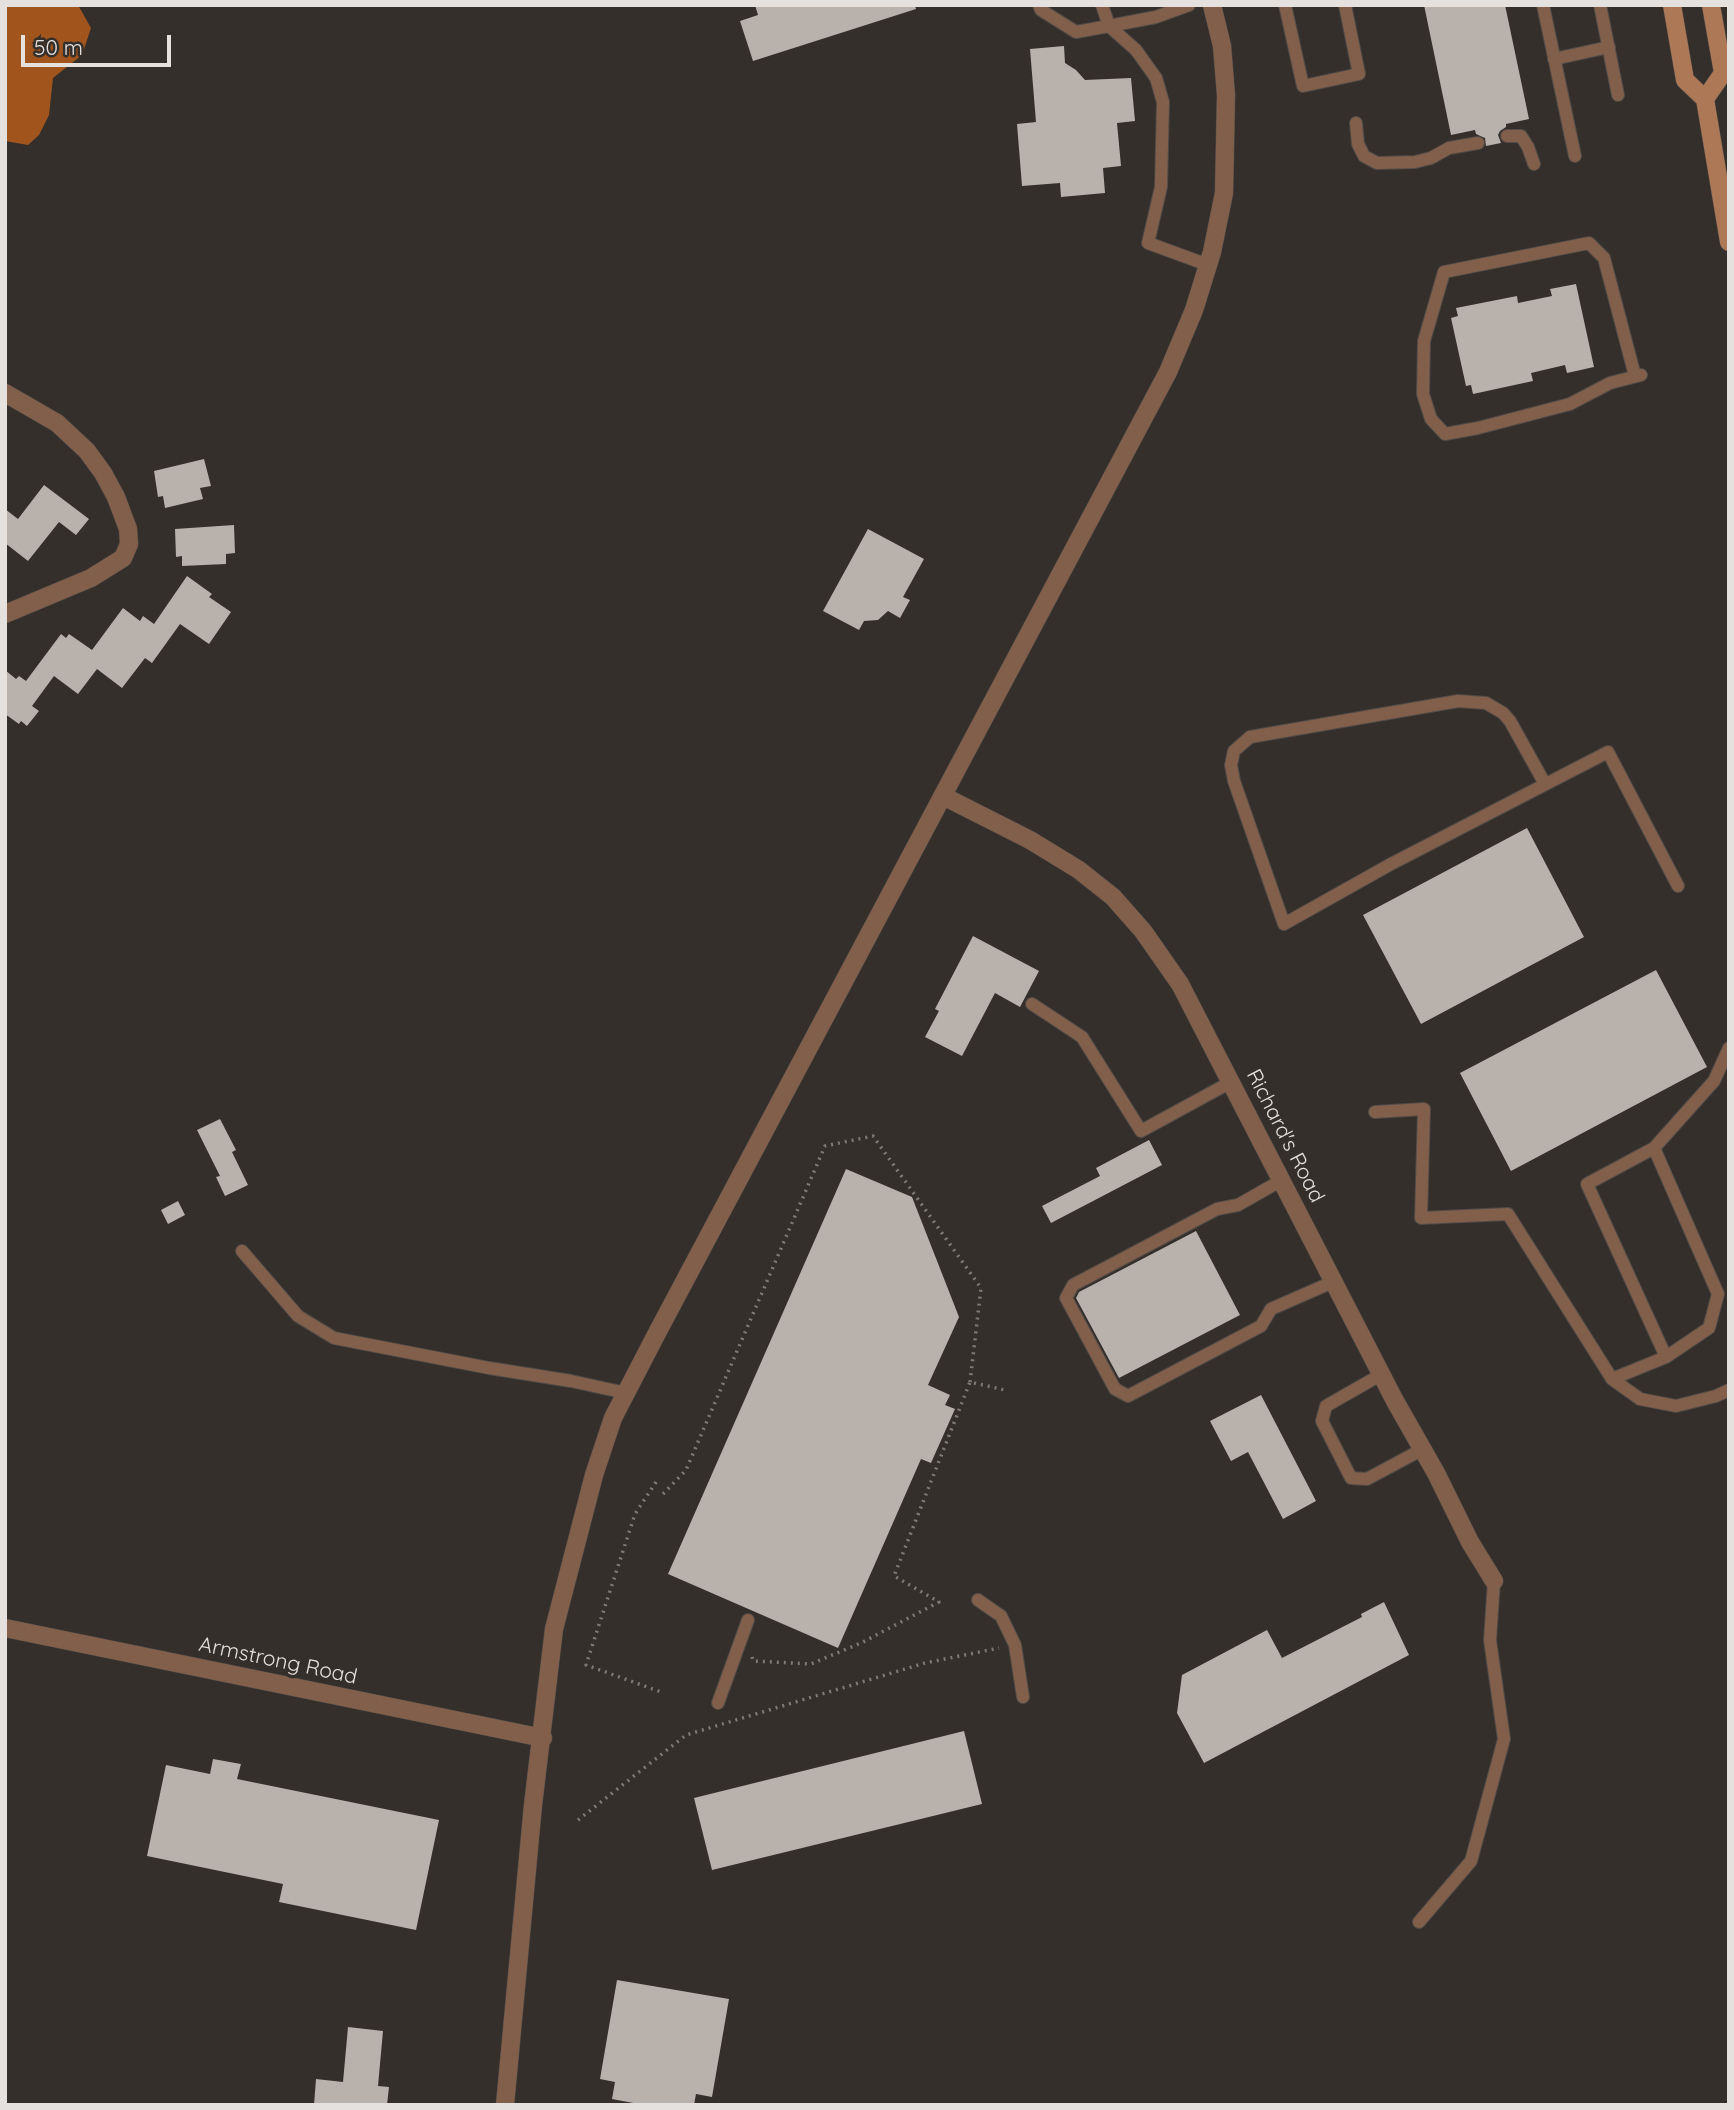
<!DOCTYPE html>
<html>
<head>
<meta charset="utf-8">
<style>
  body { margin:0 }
  #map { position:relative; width:1734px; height:2110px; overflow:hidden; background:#352f2b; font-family:Quicksand,sans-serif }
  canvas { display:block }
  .frame { position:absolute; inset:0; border:7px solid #e5e1de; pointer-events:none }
  .scale { position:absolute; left:21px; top:35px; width:150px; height:32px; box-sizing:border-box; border:4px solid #e5e1de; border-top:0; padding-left:9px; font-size:21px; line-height:24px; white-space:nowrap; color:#e5e1de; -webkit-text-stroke:5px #352f2b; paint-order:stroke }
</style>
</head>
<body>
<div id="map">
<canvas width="1734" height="2110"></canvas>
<div class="frame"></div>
<div class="scale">50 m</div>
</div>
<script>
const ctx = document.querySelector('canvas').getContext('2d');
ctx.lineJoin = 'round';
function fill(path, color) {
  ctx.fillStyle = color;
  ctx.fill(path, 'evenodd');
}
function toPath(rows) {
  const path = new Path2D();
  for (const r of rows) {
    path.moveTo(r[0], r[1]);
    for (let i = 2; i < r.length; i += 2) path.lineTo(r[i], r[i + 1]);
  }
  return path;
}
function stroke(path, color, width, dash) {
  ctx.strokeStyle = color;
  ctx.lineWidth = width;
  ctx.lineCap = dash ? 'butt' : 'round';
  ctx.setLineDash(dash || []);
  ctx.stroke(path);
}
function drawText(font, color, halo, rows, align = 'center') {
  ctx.font = font + ' Quicksand,sans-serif';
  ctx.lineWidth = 7;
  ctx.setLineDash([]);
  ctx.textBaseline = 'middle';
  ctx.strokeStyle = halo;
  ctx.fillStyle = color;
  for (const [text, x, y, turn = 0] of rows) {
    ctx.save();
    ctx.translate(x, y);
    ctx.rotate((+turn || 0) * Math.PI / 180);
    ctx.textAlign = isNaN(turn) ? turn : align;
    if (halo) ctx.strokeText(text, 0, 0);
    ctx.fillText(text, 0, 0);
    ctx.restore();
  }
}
fill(toPath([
  [5,5,78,5,91,28,82,55,53,78,49,115,39,135,28,145,5,141]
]), '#a1551c');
fill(toPath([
  [755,5,915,5,916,9,753,61,740,21,758,15],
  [1424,5,1505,5,1529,119,1506,124,1506,127,1500,131,1498,135,1501,143,1486,146,1485,138,1476,134,1475,130,1451,135],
  [1064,46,1065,63,1076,70,1085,80,1131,78,1135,121,1117,123,1121,166,1103,168,1105,193,1061,197,1060,183,1022,186,1017,124,1036,122,1030,49],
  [1576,284,1594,367,1567,373,1565,365,1531,373,1533,381,1473,394,1471,385,1466,386,1451,318,1458,316,1456,308,1517,296,1518,303,1552,296,1550,289],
  [204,459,211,486,200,488,203,499,165,508,163,496,158,497,154,471],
  [44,485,89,519,76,535,59,522,28,561,5,543,5,509,18,519],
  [234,525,235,553,226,554,226,564,182,566,182,556,176,557,175,529],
  [868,529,924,559,903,597,910,600,900,618,888,611,878,620,864,621,859,630,823,611],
  [187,576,212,594,209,597,231,612,209,644,180,624,152,663,145,658,122,688,97,669,78,694,54,676,32,706,39,711,27,726,21,721,19,724,5,714,5,670,16,679,19,676,26,681,61,634,66,638,69,634,92,650,123,608,140,621,143,616,154,624],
  [1527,828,1584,937,1421,1024,1363,915],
  [973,936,1039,971,1020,1007,995,993,962,1056,925,1037,939,1011,935,1009],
  [1656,970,1707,1067,1511,1171,1460,1073],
  [220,1119,236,1150,232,1152,248,1185,225,1196,216,1177,220,1176,197,1130],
  [1149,1140,1162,1165,1051,1223,1042,1206,1100,1176,1096,1168],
  [846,1169,912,1197,959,1317,928,1385,950,1395,945,1405,955,1409,931,1463,921,1459,838,1648,668,1574],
  [178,1201,185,1215,168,1224,161,1210],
  [1196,1231,1240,1315,1119,1378,1076,1298,1079,1292],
  [1261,1395,1316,1501,1283,1519,1248,1452,1231,1461,1210,1421],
  [1384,1602,1409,1655,1204,1763,1177,1713,1182,1675,1267,1630,1282,1658,1362,1617,1361,1614],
  [964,1731,982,1804,712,1870,694,1798],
  [213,1759,241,1764,237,1779,439,1820,416,1930,279,1902,283,1884,147,1856,166,1765,210,1774],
  [617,1980,729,1999,712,2097,696,2094,694,2105,644,2105,612,2099,615,2082,600,2079],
  [348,2027,383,2031,378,2086,389,2087,387,2105,314,2105,316,2079,343,2082]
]), '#b8b1ac');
const service = toPath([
  [1039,5,1041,10,1076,32,1109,26,1102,5],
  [1189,5,1156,17,1109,26,1136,50,1156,78,1163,102,1161,187,1148,243,1208,265],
  [1285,5,1303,86,1359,74,1345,5],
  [1543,5,1575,156],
  [1600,5,1618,95],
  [1554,59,1609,47],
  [1356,123,1358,144,1364,156,1377,163,1415,162,1431,158,1449,148,1478,143],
  [1507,136,1521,136,1528,147,1534,164],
  [1635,376,1604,258,1589,243,1444,272,1424,341,1423,394,1431,419,1445,434,1478,428,1570,404,1610,383,1641,375],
  [1545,784,1510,721,1503,713,1486,703,1458,701,1250,737,1234,751,1231,765,1234,781,1284,924,1391,864,1608,752,1678,886],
  [1032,1004,1082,1037,1141,1131,1231,1082],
  [1375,1112,1424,1109,1421,1218,1508,1214,1612,1379,1666,1357,1587,1184,1654,1148,1714,1081,1729,1048],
  [1654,1148,1718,1294,1709,1328,1666,1357],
  [1282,1180,1238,1205,1217,1209,1073,1285,1066,1298,1115,1389,1128,1396,1261,1326,1271,1309,1335,1281],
  [242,1251,298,1316,334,1338,489,1368,571,1381,626,1393],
  [1382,1374,1326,1406,1322,1421,1351,1478,1367,1479,1423,1449],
  [1612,1379,1640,1399,1676,1406,1716,1396,1729,1390],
  [978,1600,1001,1616,1015,1645,1023,1697],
  [718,1703,748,1620],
  [1419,1922,1471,1861,1504,1739,1490,1640,1494,1581]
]);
const minor = toPath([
  [5,393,57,423,87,451,103,473,116,497,128,529,129,544,123,558,91,578,5,614],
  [943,796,1030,840,1079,870,1113,897,1143,931,1180,984,1395,1401,1436,1473,1470,1542,1494,1581],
  [5,1628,543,1738]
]);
const tertiary = toPath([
  [505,2105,533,1805,554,1629,594,1475,613,1418,657,1333,1168,372,1194,310,1212,252,1224,193,1226,95,1222,46,1212,5]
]);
const secondary = toPath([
  [1672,5,1685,80,1705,99,1729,242],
  [1705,99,1723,73,1711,5]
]);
stroke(service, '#514b48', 14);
stroke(minor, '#514b48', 19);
stroke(tertiary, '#514b48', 19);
stroke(secondary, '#514b48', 19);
stroke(toPath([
  [656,1482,635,1514,586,1665,664,1693],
  [663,1494,686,1470,825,1146,873,1136,981,1288,970,1382],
  [752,1657,753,1661,811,1664,863,1642,939,1602,894,1576,970,1382,1005,1390],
  [578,1820,686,1735,925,1663,999,1648]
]), '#7f7a77', 3.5, [2, 5]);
stroke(service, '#815f4a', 12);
stroke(minor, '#815f4a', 18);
stroke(tertiary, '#815f4a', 18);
stroke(secondary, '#ad7856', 18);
drawText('21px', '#e5e1de', '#352f2b', [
  ["Richard's Road",1285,1136,63],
  ["Armstrong Road",278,1661,12]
]);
</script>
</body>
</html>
